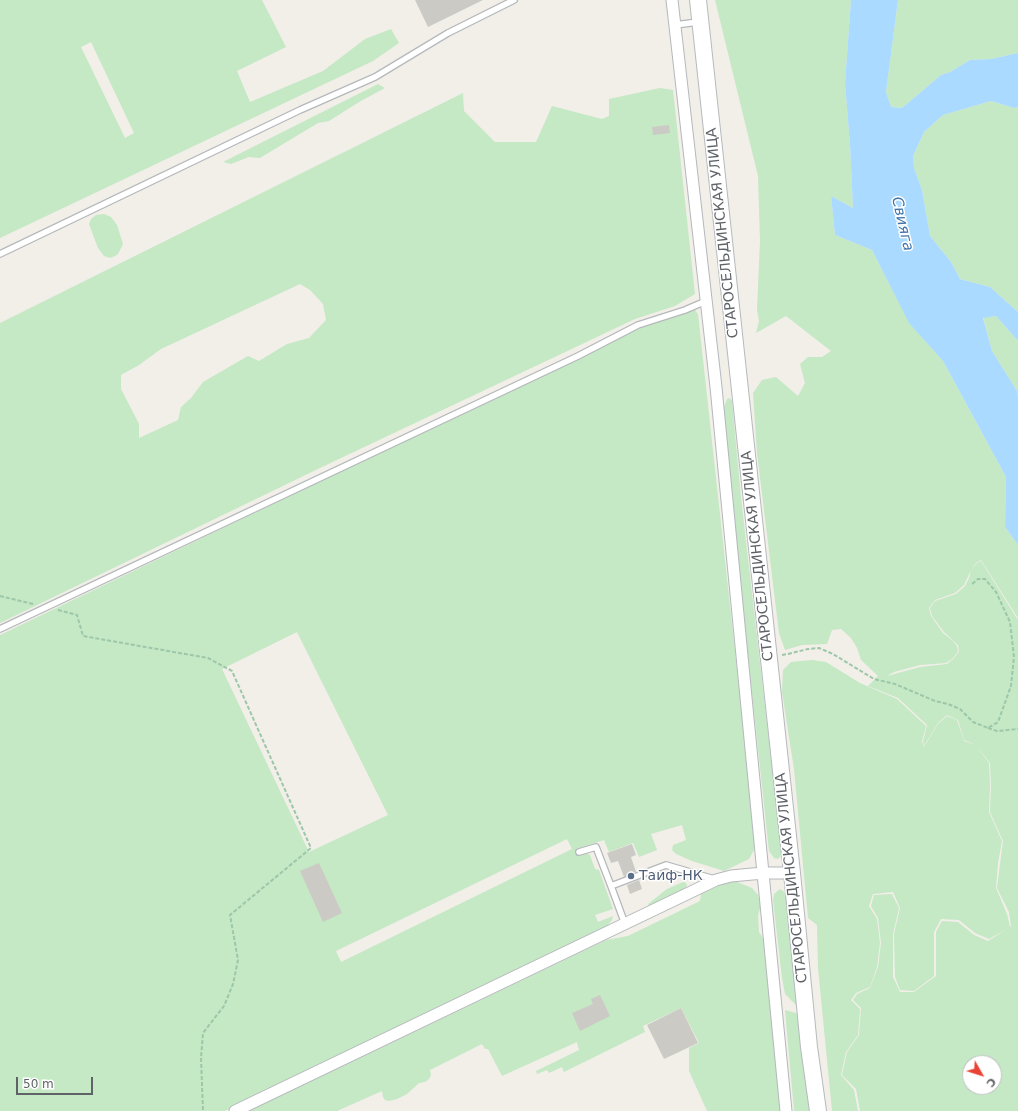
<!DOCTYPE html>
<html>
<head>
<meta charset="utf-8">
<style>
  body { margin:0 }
  #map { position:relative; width:1018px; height:1111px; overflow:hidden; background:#f1efe8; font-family:"DejaVu Sans",sans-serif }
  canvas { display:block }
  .north { position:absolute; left:962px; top:1055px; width:40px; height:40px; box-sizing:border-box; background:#fff; border:1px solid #bfc1c3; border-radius:50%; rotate:129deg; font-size:11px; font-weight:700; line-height:16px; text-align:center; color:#5f6368 }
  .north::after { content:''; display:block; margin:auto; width:14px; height:18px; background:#ea4335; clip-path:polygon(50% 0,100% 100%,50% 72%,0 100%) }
  .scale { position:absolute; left:16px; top:1077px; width:77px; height:18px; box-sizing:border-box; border:2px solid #5f6368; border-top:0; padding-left:5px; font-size:12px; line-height:14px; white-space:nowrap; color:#5f6368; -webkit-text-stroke:3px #fff; paint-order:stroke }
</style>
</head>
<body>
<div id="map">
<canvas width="1018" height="1111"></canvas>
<div class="north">С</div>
<div class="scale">50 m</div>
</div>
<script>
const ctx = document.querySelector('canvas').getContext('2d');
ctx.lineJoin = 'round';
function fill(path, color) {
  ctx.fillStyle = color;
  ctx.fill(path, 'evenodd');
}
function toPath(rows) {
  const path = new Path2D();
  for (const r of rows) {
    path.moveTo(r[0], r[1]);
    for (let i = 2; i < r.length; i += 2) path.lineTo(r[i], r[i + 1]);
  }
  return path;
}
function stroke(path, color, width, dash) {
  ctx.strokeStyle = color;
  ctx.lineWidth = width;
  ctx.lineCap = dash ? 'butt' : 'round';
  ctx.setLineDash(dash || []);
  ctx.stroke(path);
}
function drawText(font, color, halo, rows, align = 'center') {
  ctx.font = font + ' "DejaVu Sans",sans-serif';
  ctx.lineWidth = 3;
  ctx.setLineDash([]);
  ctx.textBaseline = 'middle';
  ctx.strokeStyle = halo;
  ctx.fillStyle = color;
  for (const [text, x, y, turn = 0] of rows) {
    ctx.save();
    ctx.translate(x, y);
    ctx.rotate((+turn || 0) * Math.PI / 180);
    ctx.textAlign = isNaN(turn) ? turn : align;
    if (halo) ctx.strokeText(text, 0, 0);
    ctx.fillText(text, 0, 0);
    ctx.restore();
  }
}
fill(toPath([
  [0,0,262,0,286,47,237,71,250,102,323,71,365,39,391,29,399,43,373,61,0,238],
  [91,42,134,133,125,138,81,47],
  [715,0,851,0,845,83,850,145,853,208,831,196,835,235,872,250,909,322,943,361,1006,477,1005,527,1018,545,1018,618,981,560,976,563,971,570,964,585,955,593,935,600,929,608,931,616,943,633,953,641,957,646,958,652,952,659,946,663,920,665,894,672,887,676,920,667,947,664,953,659,959,652,958,645,944,632,932,616,930,608,935,601,956,594,965,586,969,578,971,570,977,563,981,561,1018,620,1018,1111,860,1111,856,1089,842,1075,847,1052,859,1035,861,1008,853,1000,857,994,870,988,878,967,881,943,878,918,871,906,874,895,892,894,899,908,893,934,893,977,900,992,914,992,936,976,936,932,942,921,958,922,974,935,988,941,1007,929,989,939,975,933,959,920,941,919,934,932,934,976,914,991,900,990,895,977,894,934,900,908,893,892,873,894,869,906,877,919,880,943,877,967,870,987,856,993,851,1000,860,1009,858,1035,846,1052,841,1075,854,1090,858,1111,832,1111,818,968,817,925,808,918,794,769,782,692,783,670,791,662,812,660,826,662,860,683,897,699,926,726,922,741,924,747,938,724,947,716,957,720,964,741,976,745,989,763,990,787,989,812,1002,841,998,863,996,888,1007,914,1010,927,1011,926,1009,912,997,888,1003,841,990,812,991,786,990,763,976,745,964,740,958,720,947,715,938,723,924,746,923,741,927,725,898,698,868,686,878,676,884,676,878,676,861,660,857,648,851,638,841,629,832,630,827,644,802,645,785,650,779,633,757,453,753,393,762,380,776,377,798,396,805,383,800,364,808,357,822,357,831,351,786,316,756,333,759,321,757,310,760,241,758,176],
  [970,1063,994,1063,994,1087,970,1087],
  [898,0,1018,0,1018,53,991,59,970,60,950,72,941,75,902,108,891,107,886,92],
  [378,84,385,88,359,102,329,121,318,123,260,158,249,157,231,164,223,162],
  [660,88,673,90,695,294,675,306,635,319,322,467,0,623,0,323,463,93,464,111,495,142,536,142,552,106,602,119,609,116,609,99],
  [300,284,310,290,323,304,326,320,309,338,287,344,259,361,248,356,203,382,191,398,181,407,178,420,139,438,139,424,121,389,121,375,139,365,161,349],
  [991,101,1014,108,1018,107,1018,312,990,287,960,279,951,262,930,236,922,190,914,168,913,156,924,132,943,115],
  [104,214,111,217,117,225,123,244,118,254,115,256,110,258,104,256,98,248,89,224,91,219,96,215],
  [695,310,698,314,751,797,755,841,754,850,749,859,724,871,692,861,676,854,672,850,673,845,686,840,682,825,651,834,657,850,639,857,633,843,609,852,604,840,576,849,578,856,586,853,590,855,595,869,599,870,613,909,595,915,598,922,613,916,612,920,607,926,602,931,225,1111,0,1111,0,635,638,329],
  [297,632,388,815,309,852,222,669],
  [567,839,572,849,341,962,336,951],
  [996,316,1018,341,1018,399,1017,391,992,351,983,317],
  [730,398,732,401,741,497,782,855,778,859,774,858,769,851,724,432,723,410,727,399],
  [732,880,752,888,758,895,761,906,758,915,759,932,765,941,783,1111,707,1111,689,1071,689,1048,699,1043,681,1008,643,1026,645,1032,564,1072,562,1067,549,1073,547,1070,537,1074,536,1071,579,1050,577,1042,502,1076,488,1049,485,1049,482,1044,430,1070,431,1075,429,1079,425,1082,419,1083,407,1094,397,1099,389,1101,385,1100,383,1097,382,1091,337,1111,249,1111,606,940,628,936,700,901,701,894],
  [683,882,685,882,687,885,685,889,649,906,648,904,667,889],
  [780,889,783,891,786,894,798,1007,785,994,782,978,773,900,774,894],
  [785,1010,796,1013,800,1017,813,1111,794,1111]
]), '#c5e8c5');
fill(toPath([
  [851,0,898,0,886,92,891,107,902,108,941,75,950,72,970,60,991,59,1018,53,1018,107,1014,108,991,101,943,115,924,132,913,156,914,168,922,190,930,236,951,262,960,279,990,287,1018,312,1018,341,996,316,983,318,992,351,1017,391,1018,399,1018,545,1005,527,1006,477,943,361,909,323,872,250,835,235,831,196,853,208,850,145,845,83]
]), '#aadaff');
fill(toPath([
  [415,0,483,0,428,27],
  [669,125,670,133,653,135,652,127],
  [632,844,636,855,631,857,636,872,624,877,618,861,611,863,607,853],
  [319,863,342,913,323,922,300,871],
  [639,880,642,889,630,894,627,885],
  [600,995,610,1016,580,1031,572,1013,593,1004,591,999],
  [681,1008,698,1043,664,1059,647,1025]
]), '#cccac5');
const service = toPath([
  [675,25,698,22],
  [0,254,300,110,375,77,448,33,514,0],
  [0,629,578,356,638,325,685,310,706,301],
  [579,852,596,847,611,886],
  [625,924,611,886,666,865,714,879]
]);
const minor = toPath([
  [672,0,716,387,786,1111],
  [235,1111,716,880,731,876,763,873,792,873]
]);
const secondary = toPath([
  [698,0,792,873,809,1047,818,1111]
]);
stroke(service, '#b5b8bc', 8);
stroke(minor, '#b5b8bc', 13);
stroke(secondary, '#b6babf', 18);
stroke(toPath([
  [0,596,33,604],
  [58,610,77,615,83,636,208,658,232,671,311,848,230,915,238,960,233,984,224,1006,203,1033,201,1058,203,1111],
  [782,655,788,654,808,649,819,648,833,654,874,679,895,684,935,701,948,704,960,709,973,722,988,728,998,722,1011,686,1014,657,1010,622,996,592,985,579,978,579,971,585],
  [988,728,997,731,1018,729]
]), '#9cc7a9', 2, [4, 2]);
stroke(service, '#fff', 5.5);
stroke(minor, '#fff', 11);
stroke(secondary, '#fff', 16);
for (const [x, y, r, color] of [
  [631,876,4,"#5c6f8a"]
]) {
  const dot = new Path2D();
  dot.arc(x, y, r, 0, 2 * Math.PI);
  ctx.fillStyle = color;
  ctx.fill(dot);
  stroke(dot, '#fff', 1.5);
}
drawText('14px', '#5f6368', '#fff', [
  ["СТАРОСЕЛЬДИНСКАЯ УЛИЦА",723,233,-96],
  ["СТАРОСЕЛЬДИНСКАЯ УЛИЦА",758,556,-96],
  ["СТАРОСЕЛЬДИНСКАЯ УЛИЦА",792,878,-96]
]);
drawText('14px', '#4e5e75', '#fff', [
  ["Таиф-НК",639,876]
], 'left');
drawText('italic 15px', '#4174aa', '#fff', [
  ["Свияга",902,224,77]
]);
</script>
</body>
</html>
